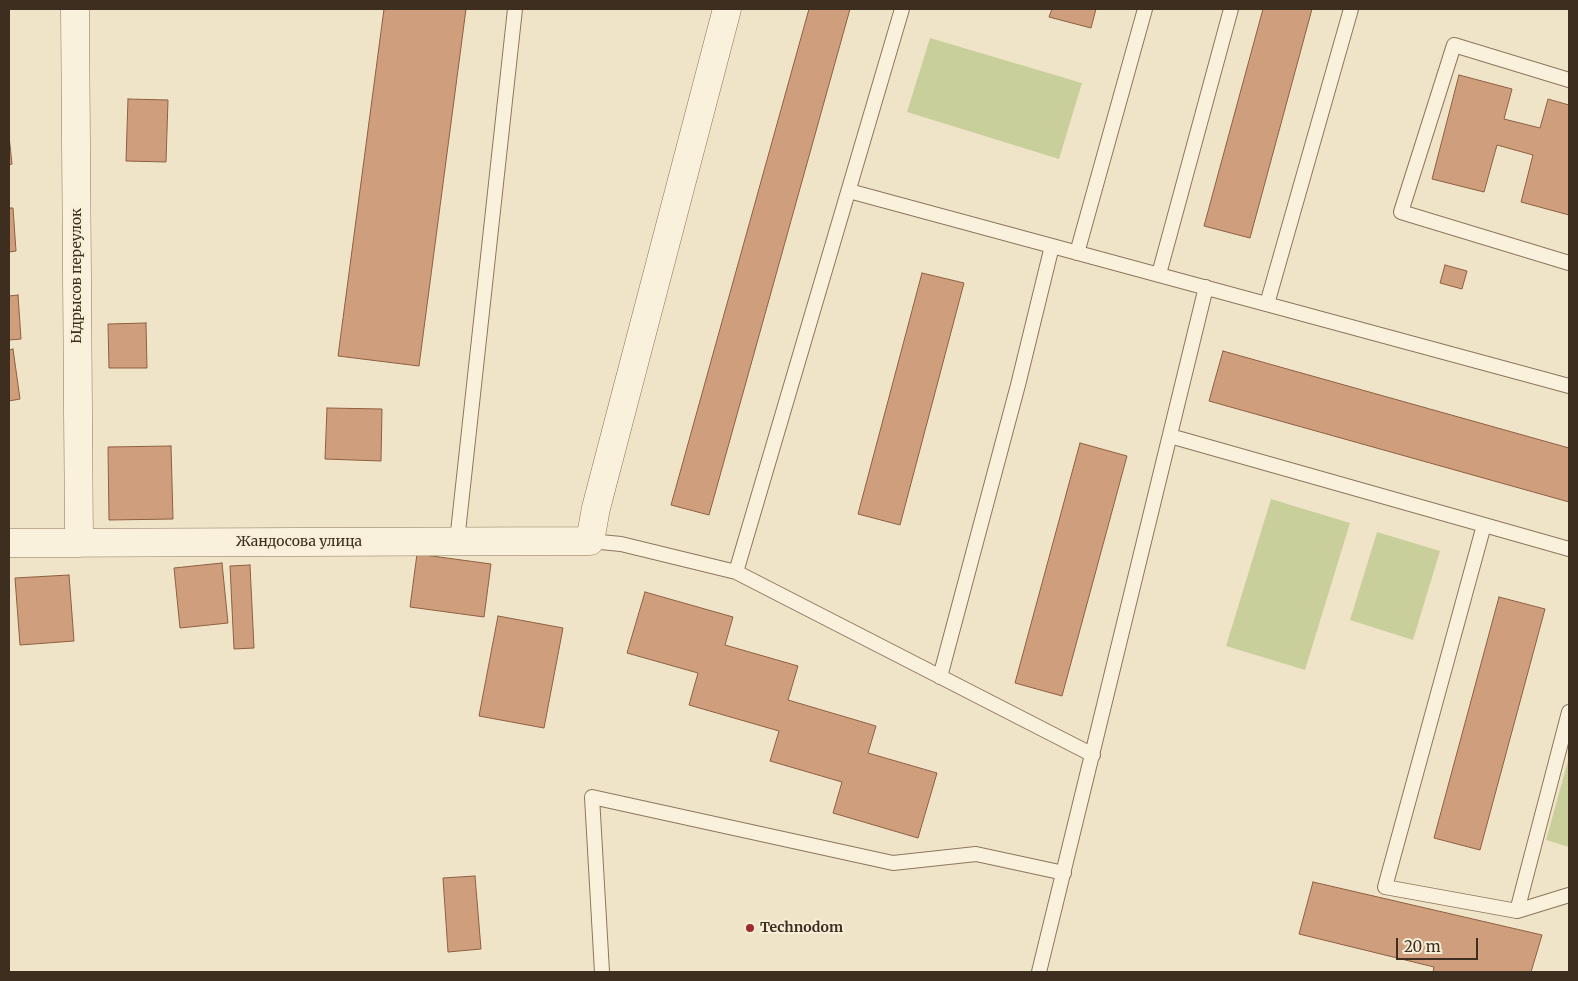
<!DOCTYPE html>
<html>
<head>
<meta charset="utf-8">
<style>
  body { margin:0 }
  #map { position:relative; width:1578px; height:981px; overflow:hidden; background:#f0e4c8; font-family:Merriweather,serif }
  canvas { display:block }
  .frame { position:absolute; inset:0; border:10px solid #3d2e20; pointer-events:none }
  .scale { position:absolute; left:1396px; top:938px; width:82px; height:22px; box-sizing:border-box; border:2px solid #3d2e20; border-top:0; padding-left:6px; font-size:15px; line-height:18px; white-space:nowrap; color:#3d2e20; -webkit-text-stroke:4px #f7eed8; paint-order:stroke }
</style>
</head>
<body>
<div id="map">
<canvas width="1578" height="981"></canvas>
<div class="frame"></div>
<div class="scale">20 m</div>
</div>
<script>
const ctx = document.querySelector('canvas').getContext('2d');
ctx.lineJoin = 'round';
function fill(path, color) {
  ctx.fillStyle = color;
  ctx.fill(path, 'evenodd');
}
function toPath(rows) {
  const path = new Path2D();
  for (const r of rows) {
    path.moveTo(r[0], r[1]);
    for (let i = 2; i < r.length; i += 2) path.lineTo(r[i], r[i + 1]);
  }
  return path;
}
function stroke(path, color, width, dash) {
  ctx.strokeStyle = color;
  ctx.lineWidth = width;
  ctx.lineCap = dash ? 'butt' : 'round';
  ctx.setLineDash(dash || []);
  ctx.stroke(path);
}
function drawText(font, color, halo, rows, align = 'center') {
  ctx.font = font + ' Merriweather,serif';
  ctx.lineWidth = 4;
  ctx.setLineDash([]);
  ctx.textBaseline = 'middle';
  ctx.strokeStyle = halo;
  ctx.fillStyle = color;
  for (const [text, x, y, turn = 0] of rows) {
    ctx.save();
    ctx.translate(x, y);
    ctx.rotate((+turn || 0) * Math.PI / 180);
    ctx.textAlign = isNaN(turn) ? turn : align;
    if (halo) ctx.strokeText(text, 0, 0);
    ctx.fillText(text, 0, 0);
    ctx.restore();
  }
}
fill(toPath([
  [930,38,1082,83,1059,159,907,112],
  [1271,499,1350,523,1305,670,1226,646],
  [1377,532,1440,551,1413,640,1350,620],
  [1569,757,1569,847,1546,840]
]), '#c9cf9b');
const building = toPath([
  [384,9,466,9,419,366,338,356,384,9],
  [809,9,850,9,709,515,671,505,809,9],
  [1052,9,1096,9,1091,28,1049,17,1052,9],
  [1263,9,1312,9,1250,238,1204,226,1263,9],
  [1459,75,1512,89,1504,119,1540,128,1548,99,1569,105,1569,215,1521,202,1533,155,1497,145,1484,192,1432,179,1459,75],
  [128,99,168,100,166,162,126,161,128,99],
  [9,136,12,164,9,165,9,136],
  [9,208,13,208,16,251,9,252,9,208],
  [1445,265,1467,271,1462,289,1440,283,1445,265],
  [922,273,964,283,900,525,858,514,922,273],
  [18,295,21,339,9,340,9,296,18,295],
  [146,323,147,368,109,368,108,324,146,323],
  [13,349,20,399,9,401,9,350,13,349],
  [1223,351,1569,448,1569,502,1209,401,1223,351],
  [327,408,382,409,381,461,325,459,327,408],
  [1080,443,1127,456,1062,696,1015,683,1080,443],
  [171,446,173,519,109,520,108,447,171,446],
  [417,554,491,564,484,617,410,607,417,554],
  [222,563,228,623,180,628,174,568,222,563],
  [250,565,254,648,234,649,230,566,250,565],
  [69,575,74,641,20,645,15,578,69,575],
  [645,592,733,617,725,645,798,666,788,700,876,726,868,753,937,773,918,838,833,813,842,782,770,761,779,731,689,705,698,673,627,653,645,592],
  [1499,597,1545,609,1480,850,1434,838,1499,597],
  [498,616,563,628,544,728,479,716,498,616],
  [475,876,481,949,448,952,443,878,475,876],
  [1313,882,1542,935,1531,972,1433,972,1434,967,1299,934,1313,882]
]);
fill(building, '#cf9f7d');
stroke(building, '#8d5f41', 1);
const service = toPath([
  [1569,80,1454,45,1401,212,1569,263],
  [849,191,1569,386],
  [1077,253,1145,9],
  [1159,274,1231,9],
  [1267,304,1351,9],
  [1170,436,1569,549],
  [1484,525,1385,887,1517,911],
  [457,541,515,9],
  [590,541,621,544,736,572,1093,755],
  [736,572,902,9],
  [940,677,1018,385,1052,246],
  [1569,712,1517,911,1569,895],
  [602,972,592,797,893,863,976,854,1064,873],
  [1039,972,1206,287]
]);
const minor = toPath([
  [75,9,79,543],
  [9,543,590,541,596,508,727,9]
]);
stroke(service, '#8d765c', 16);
stroke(minor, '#8d765c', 29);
stroke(service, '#faf1dc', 14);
stroke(minor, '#faf1dc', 28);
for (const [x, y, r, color] of [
  [750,928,5,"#9e2a2b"]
]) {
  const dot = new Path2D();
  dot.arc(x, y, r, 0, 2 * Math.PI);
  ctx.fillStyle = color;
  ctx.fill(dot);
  stroke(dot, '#f7eed8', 2);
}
drawText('14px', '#3d2e20', '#f7eed8', [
  ["Ыдрысов переулок",77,276,-90],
  ["Жандосова улица",299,542]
]);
drawText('bold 14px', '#3d2e20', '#f7eed8', [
  ["Technodom",760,928]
], 'left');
</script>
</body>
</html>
